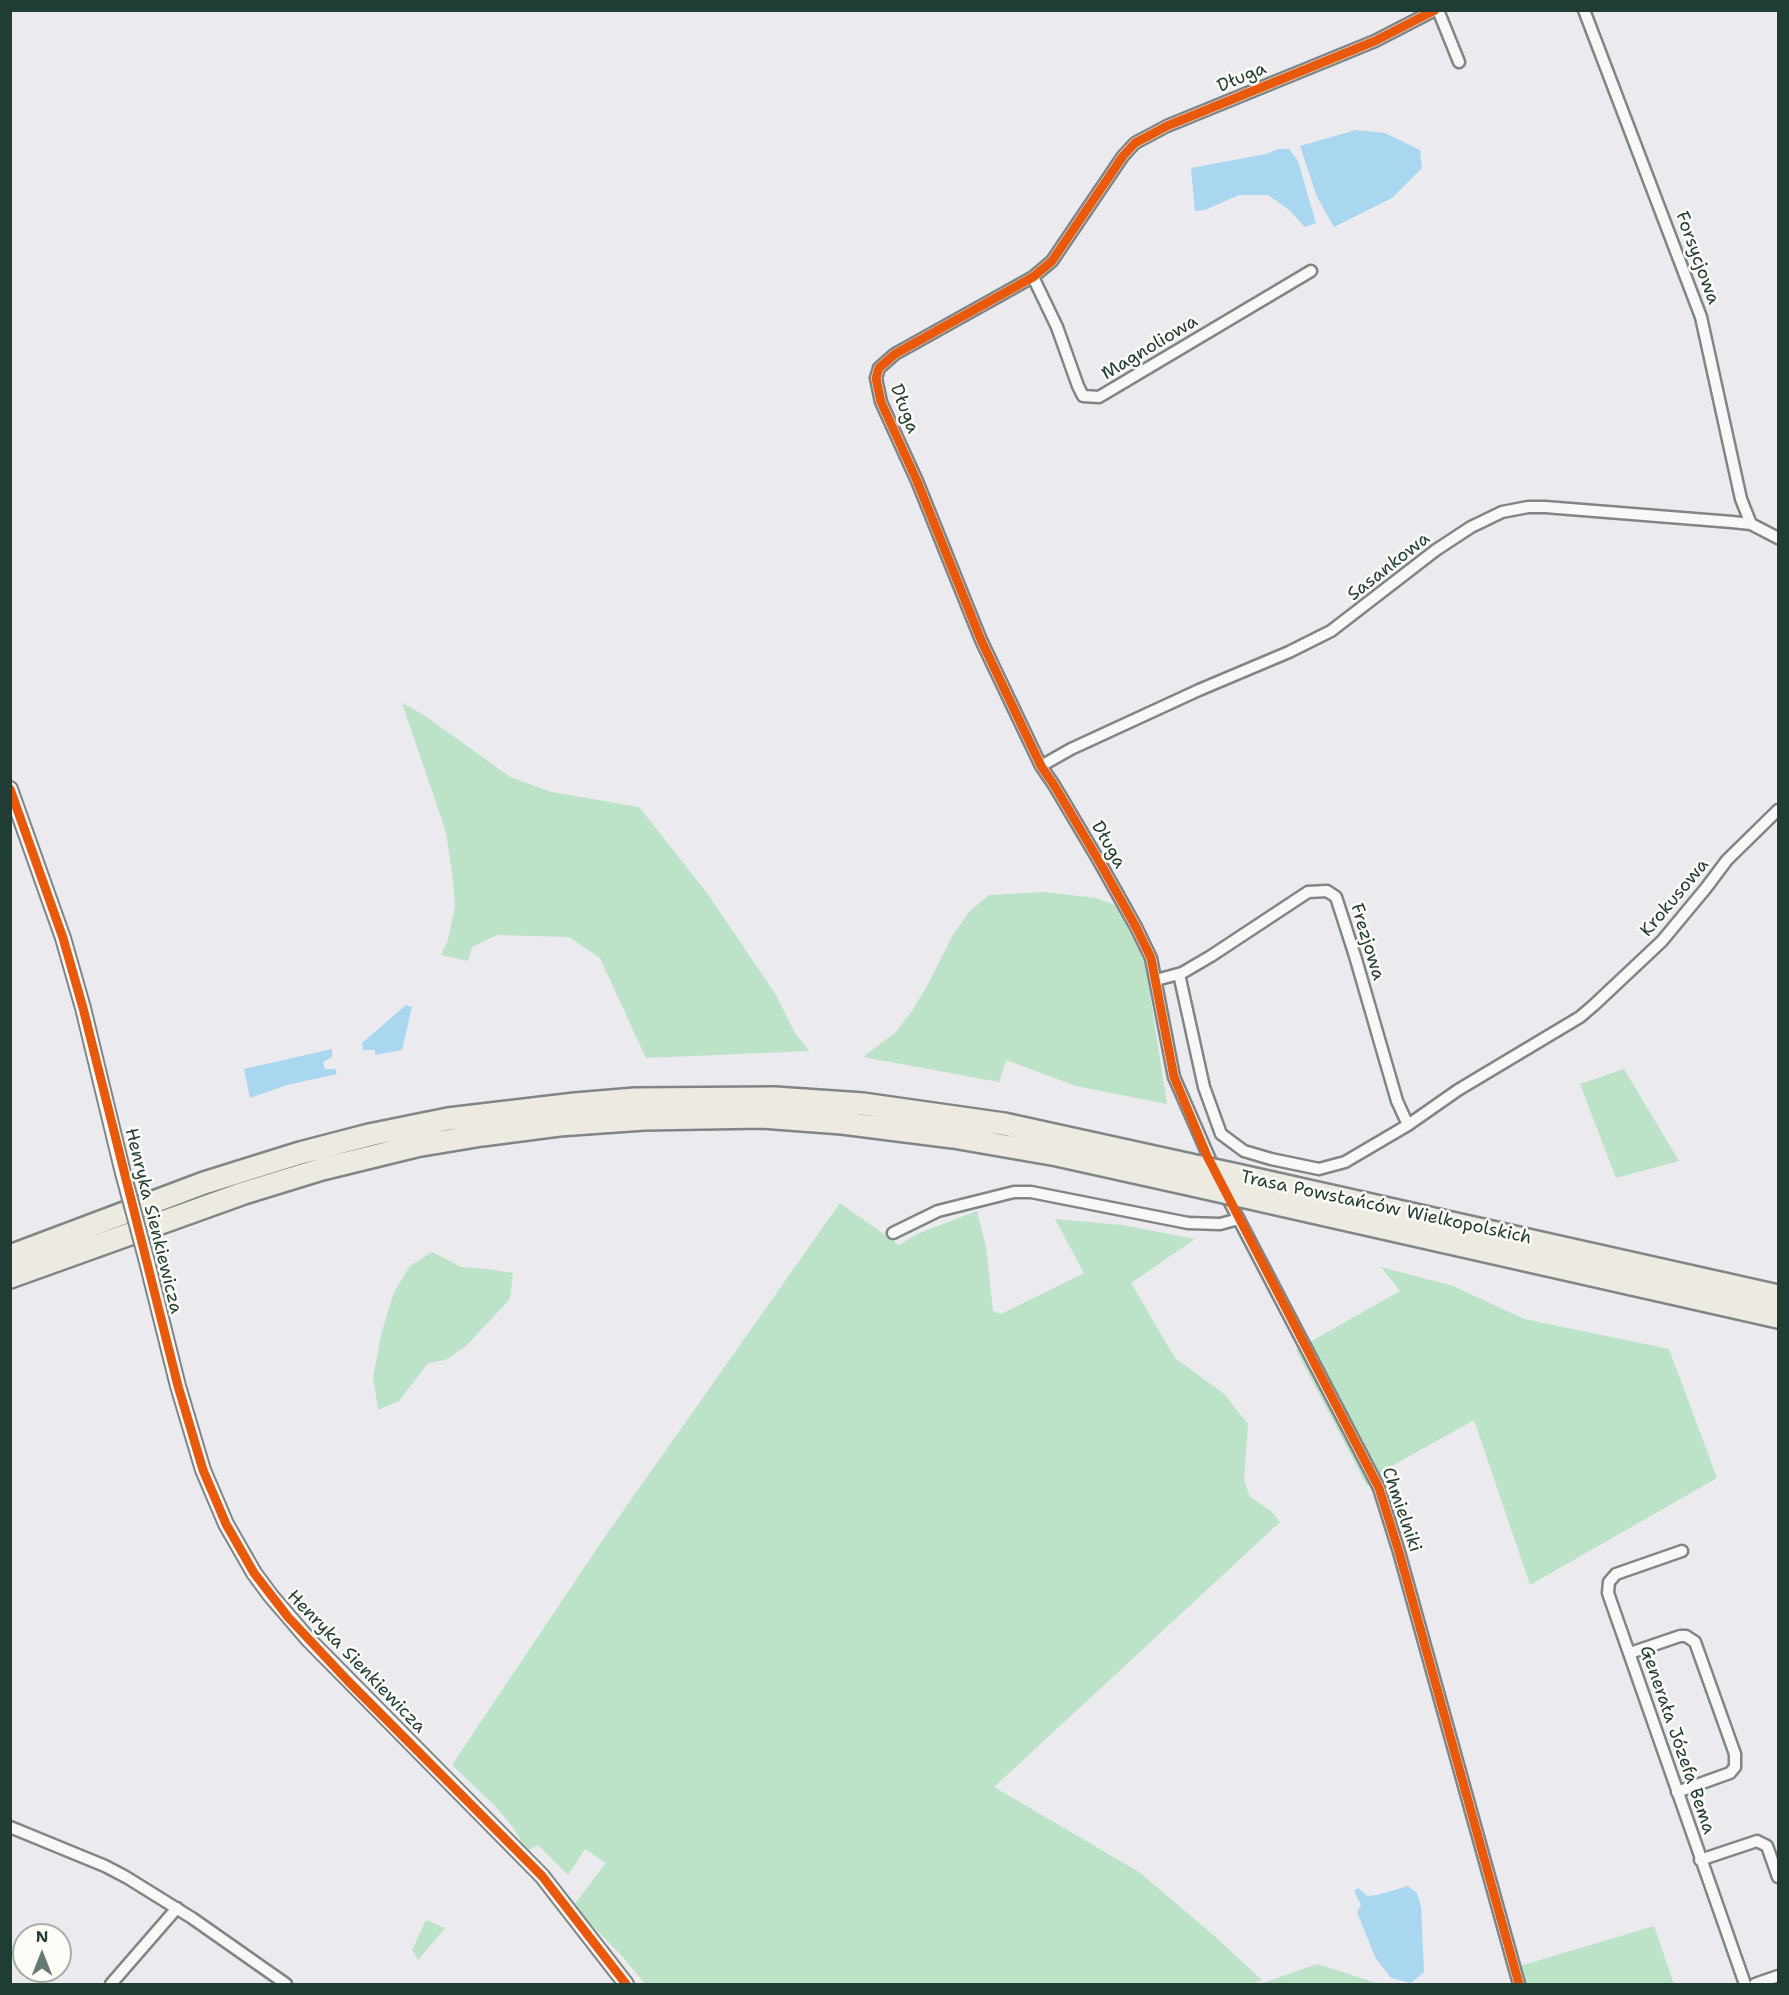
<!DOCTYPE html>
<html>
<head>
<meta charset="utf-8">
<style>
  body { margin:0 }
  #map { position:relative; width:1789px; height:1995px; overflow:hidden; background:#eaeaef; font-family:"Shantell Sans",sans-serif }
  canvas { display:block }
  .frame { position:absolute; inset:0; border:12px solid #1f3d34; pointer-events:none }
  .north { position:absolute; left:12px; top:1923px; width:60px; height:60px; box-sizing:border-box; background:#fdfcf7; border:2px solid #a4b0a9; border-radius:50%; rotate:0deg; font-size:16px; font-weight:700; line-height:24px; text-align:center; color:#1f3d34 }
  .north::after { content:''; display:block; margin:auto; width:21px; height:27px; background:#667a75; clip-path:polygon(50% 0,100% 100%,50% 72%,0 100%) }
</style>
</head>
<body>
<div id="map">
<canvas width="1789" height="1995"></canvas>
<div class="frame"></div>
<div class="north">N</div>
</div>
<script>
const ctx = document.querySelector('canvas').getContext('2d');
ctx.lineJoin = 'round';
function fill(path, color) {
  ctx.fillStyle = color;
  ctx.fill(path, 'evenodd');
}
function toPath(rows) {
  const path = new Path2D();
  for (const r of rows) {
    path.moveTo(r[0], r[1]);
    for (let i = 2; i < r.length; i += 2) path.lineTo(r[i], r[i + 1]);
  }
  return path;
}
function stroke(path, color, width, dash) {
  ctx.strokeStyle = color;
  ctx.lineWidth = width;
  ctx.lineCap = dash ? 'butt' : 'round';
  ctx.setLineDash(dash || []);
  ctx.stroke(path);
}
function drawText(font, color, halo, rows, align = 'center') {
  ctx.font = font + ' "Shantell Sans",sans-serif';
  ctx.lineWidth = 5;
  ctx.setLineDash([]);
  ctx.textBaseline = 'middle';
  ctx.strokeStyle = halo;
  ctx.fillStyle = color;
  for (const [text, x, y, turn = 0] of rows) {
    ctx.save();
    ctx.translate(x, y);
    ctx.rotate((+turn || 0) * Math.PI / 180);
    ctx.textAlign = isNaN(turn) ? turn : align;
    if (halo) ctx.strokeText(text, 0, 0);
    ctx.fillText(text, 0, 0);
    ctx.restore();
  }
}
fill(toPath([
  [402,703,424,715,510,777,551,792,639,807,707,893,776,995,795,1033,809,1051,646,1058,600,958,569,937,497,935,472,947,468,961,441,955,448,940,455,906,453,879,446,832],
  [1044,892,1096,898,1117,906,1145,963,1167,1104,1076,1086,1006,1060,999,1082,863,1057,896,1032,912,1011,928,984,953,935,970,911,989,895],
  [1624,1069,1679,1161,1616,1178,1580,1084],
  [840,1203,899,1245,917,1234,977,1211,986,1247,993,1311,1001,1314,1084,1273,1055,1219,1122,1225,1195,1239,1131,1283,1175,1358,1224,1394,1248,1424,1244,1480,1250,1497,1271,1511,1280,1522,994,1787,1139,1872,1211,1933,1262,1980,1249,1984,645,1984,623,1957,573,1906,606,1863,585,1849,568,1875,538,1845,527,1851,513,1827,494,1805,452,1765,604,1538],
  [432,1252,461,1267,487,1269,513,1273,510,1299,465,1347,445,1360,428,1363,399,1401,378,1410,373,1377,382,1331,394,1292,410,1266],
  [1381,1267,1453,1286,1524,1319,1669,1349,1717,1478,1530,1585,1474,1420,1383,1471,1367,1486,1296,1350,1400,1291],
  [426,1920,445,1928,418,1960,412,1950],
  [1654,1926,1674,1984,1526,1984,1520,1966],
  [1317,1964,1380,1984,1260,1984]
]), '#bce2c8');
fill(toPath([
  [1356,130,1385,133,1420,150,1422,168,1392,198,1334,227,1317,197,1300,146],
  [1278,149,1289,149,1298,161,1316,223,1305,227,1289,210,1268,195,1239,195,1205,210,1195,211,1191,168,1266,154],
  [406,1005,412,1007,402,1050,375,1055,375,1050,363,1050,362,1043],
  [332,1049,332,1057,323,1062,325,1069,335,1069,337,1074,287,1085,250,1098,244,1069],
  [1408,1886,1417,1893,1421,1906,1424,1972,1411,1983,1391,1978,1375,1957,1357,1912,1361,1905,1354,1891,1358,1888,1367,1896,1377,1895]
]), '#aad7f0');
const minor = toPath([
  [1438,10,1459,62],
  [1584,10,1701,317,1741,499,1751,524],
  [1033,277,1057,327,1078,386,1083,396,1099,397,1311,271],
  [1041,766,1071,749,1199,690,1289,652,1331,631,1436,550,1471,527,1502,512,1528,507,1545,507,1732,522,1751,524,1778,538],
  [1179,974,1204,1087,1221,1134,1244,1151,1271,1159,1319,1169,1345,1162,1408,1125,1458,1090,1580,1017,1594,1005,1662,941,1706,888,1727,860,1778,810],
  [1156,980,1182,973,1211,956,1308,892,1327,891,1336,897,1355,956,1397,1101,1408,1125],
  [1215,1171,1174,1077,1151,958,1136,927,1099,861,1054,785,1041,766,981,640,917,481,881,402,876,378,879,368,895,354,1033,277,1052,261,1123,156,1135,143,1167,126,1375,41,1435,10],
  [1225,1193,1379,1488,1399,1552,1519,1984],
  [893,1233,938,1211,1014,1192,1031,1192,1188,1223,1220,1224,1239,1219],
  [1682,1551,1616,1574,1609,1582,1608,1593,1745,1984],
  [1630,1653,1680,1636,1686,1636,1695,1642,1735,1754,1735,1767,1730,1773,1677,1792],
  [10,1827,105,1866,126,1877,192,1918,286,1984],
  [1700,1860,1757,1841,1767,1846,1778,1877],
  [111,1984,177,1908],
  [1755,1984,1778,1976]
]);
const tertiary = toPath([
  [10,789,63,938,83,1008,123,1173],
  [146,1258,178,1386,203,1470,226,1524,254,1573,271,1596,308,1639,542,1876,626,1984]
]);
const motorway = toPath([
  [1237,1175,1778,1296],
  [1237,1195,1778,1317],
  [10,1256,204,1183,300,1153,369,1135,448,1119,575,1104,635,1099,775,1098,863,1104,1004,1124,1200,1167],
  [10,1277,244,1193,322,1169,416,1146,482,1135,559,1125,644,1119,762,1117,842,1123,953,1137,1057,1155,1197,1186]
]);
stroke(minor, '#808586', 15);
stroke(tertiary, '#808586', 18);
stroke(motorway, '#808586', 26);
stroke(minor, '#f8f8f8', 10);
stroke(tertiary, '#f8f8f8', 14);
stroke(motorway, '#edeae1', 21);
const tertiaryBridge = toPath([
  [123,1173,146,1258]
]);
const motorwayBridge = toPath([
  [1200,1167,1237,1175],
  [1197,1186,1237,1195]
]);
stroke(tertiaryBridge, '#808586', 18, []);
stroke(motorwayBridge, '#808586', 26, []);
stroke(tertiaryBridge, '#f8f8f8', 14);
stroke(motorwayBridge, '#edeae1', 21);
stroke(toPath([
  [1435,10,1375,41,1167,126,1135,143,1123,156,1052,261,1033,277,895,354,879,368,876,378,881,402,917,481,981,640,1041,766,1054,785,1099,861,1136,927,1151,958,1174,1077,1207,1156,1379,1488,1399,1552,1519,1984],
  [10,789,63,938,83,1008,178,1386,203,1470,226,1524,254,1573,288,1617,348,1681,542,1876,626,1984]
]), '#e8590c', 9);
drawText('18px', '#1f3d34', '#fdfcf7', [
  ["Długa",1242,78,-23],
  ["Forsycjowa",1697,258,70],
  ["Magnoliowa",1150,348,-31],
  ["Długa",904,409,69],
  ["Sasankowa",1389,567,-38],
  ["Długa",1108,845,60],
  ["Krokusowa",1675,898,-50],
  ["Frezjowa",1367,942,73],
  ["Trasa Powstańców Wielkopolskich",1386,1208,12],
  ["Henryka Sienkiewicza",153,1221,76],
  ["Chmielniki",1401,1510,71],
  ["Henryka Sienkiewicza",356,1662,46],
  ["Generała Józefa Bema",1677,1740,71]
]);
</script>
</body>
</html>
